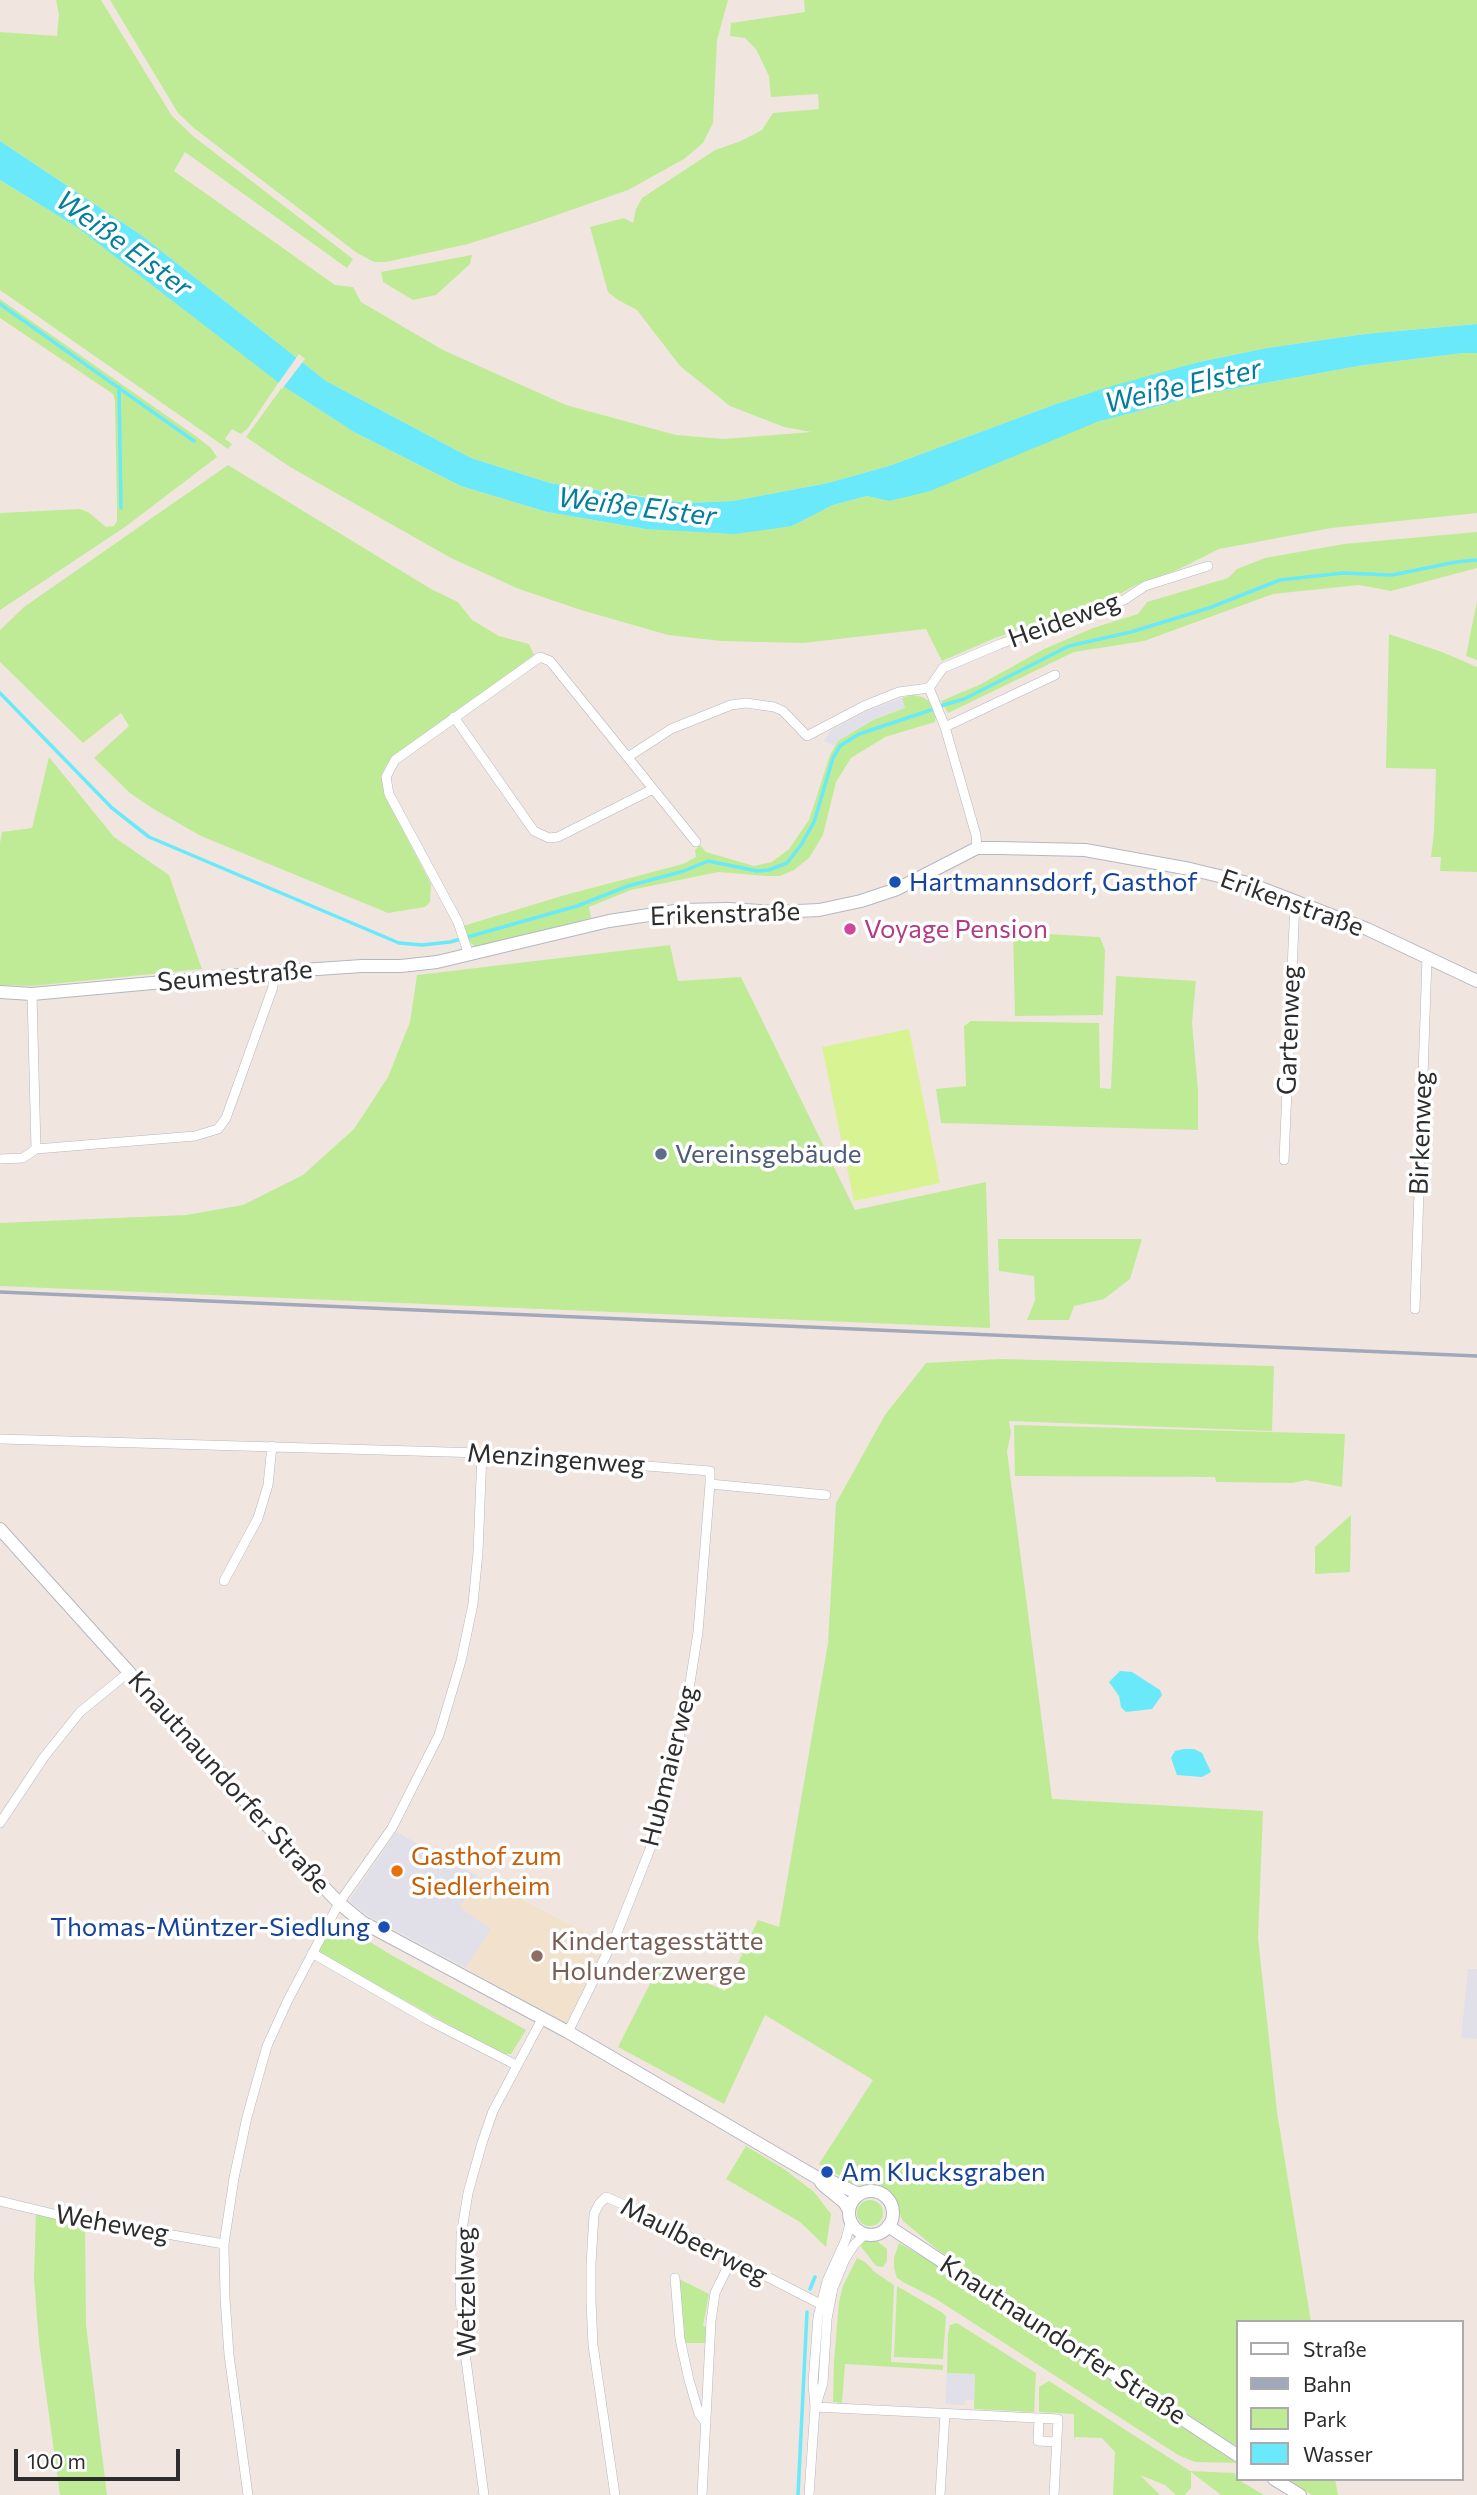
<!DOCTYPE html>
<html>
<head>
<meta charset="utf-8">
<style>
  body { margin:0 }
  #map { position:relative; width:1477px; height:2495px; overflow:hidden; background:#f0e6df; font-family:Commissioner,sans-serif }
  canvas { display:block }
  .legend { position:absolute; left:1236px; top:2320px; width:228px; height:161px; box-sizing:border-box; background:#fff; border:2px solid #ababab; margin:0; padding:9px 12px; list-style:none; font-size:21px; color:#2d2d2d }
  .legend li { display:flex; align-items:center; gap:14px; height:35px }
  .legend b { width:35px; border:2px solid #ababab }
  .scale { position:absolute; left:14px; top:2449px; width:166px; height:32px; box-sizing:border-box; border:4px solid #2d2d2d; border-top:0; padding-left:9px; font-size:21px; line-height:24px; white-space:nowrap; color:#2d2d2d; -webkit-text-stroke:5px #fff; paint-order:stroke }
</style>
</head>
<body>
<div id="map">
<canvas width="1477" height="2495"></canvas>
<ul class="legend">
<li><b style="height:9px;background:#fff"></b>Straße</li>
<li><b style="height:9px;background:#a0a8b9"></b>Bahn</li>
<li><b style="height:19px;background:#bfeb97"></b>Park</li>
<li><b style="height:19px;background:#69e9fa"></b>Wasser</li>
</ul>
<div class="scale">100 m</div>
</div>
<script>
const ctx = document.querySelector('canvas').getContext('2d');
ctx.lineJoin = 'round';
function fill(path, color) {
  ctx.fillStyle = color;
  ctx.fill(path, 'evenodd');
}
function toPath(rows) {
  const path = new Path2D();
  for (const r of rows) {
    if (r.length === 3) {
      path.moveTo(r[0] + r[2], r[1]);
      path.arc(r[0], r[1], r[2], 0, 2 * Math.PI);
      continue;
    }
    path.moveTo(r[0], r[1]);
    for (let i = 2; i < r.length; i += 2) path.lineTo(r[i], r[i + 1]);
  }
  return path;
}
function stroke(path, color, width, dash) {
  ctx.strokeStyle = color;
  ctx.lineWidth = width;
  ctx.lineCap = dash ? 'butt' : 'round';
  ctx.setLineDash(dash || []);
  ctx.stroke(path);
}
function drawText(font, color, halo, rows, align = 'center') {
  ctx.font = font + ' Commissioner,sans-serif';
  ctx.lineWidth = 7;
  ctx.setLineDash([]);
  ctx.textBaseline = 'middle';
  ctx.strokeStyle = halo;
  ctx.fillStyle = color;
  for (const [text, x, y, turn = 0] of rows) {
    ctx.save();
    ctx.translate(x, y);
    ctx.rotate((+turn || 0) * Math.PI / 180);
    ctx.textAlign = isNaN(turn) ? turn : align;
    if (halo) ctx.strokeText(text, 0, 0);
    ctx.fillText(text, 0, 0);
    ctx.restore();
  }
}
fill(toPath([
  [902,698,905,708,873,720,838,741,834,746,824,741,830,731,867,711],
  [396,1832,478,1876,461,1907,491,1929,466,1968,367,1915,349,1901],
  [1468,1969,1477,1969,1477,2039,1461,2038],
  [947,2373,975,2374,974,2400,966,2400,964,2405,945,2404]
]), '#e1e0e8');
fill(toPath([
  [478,1876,606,1944,566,2024,466,1968,491,1929,460,1907]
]), '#f2e1cd');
fill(toPath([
  [56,0,101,0,172,116,193,136,353,259,347,268,185,152,174,171,335,285,353,287,361,302,443,350,566,405,676,435,724,439,811,432,784,427,730,406,680,366,637,310,618,300,608,292,590,227,624,218,633,223,636,209,642,198,715,150,741,141,762,130,773,113,819,109,818,94,771,97,769,76,756,49,745,38,730,36,731,23,805,12,804,0,1477,0,1477,324,1365,334,1267,348,1199,362,1056,404,889,466,828,483,733,501,688,503,550,483,471,458,326,381,141,235,0,141,0,32,57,36,59,15],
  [110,0,728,0,717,40,713,123,703,143,684,159,628,190,534,223,468,244,386,262,374,262,357,253,195,129,178,113],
  [0,180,78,228,279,382,248,428,241,434,232,429,225,439,232,444,228,449,0,290],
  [472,255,470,264,436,295,413,300,383,282,381,272],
  [0,299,197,437,211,448,217,457,125,527,0,610,0,513,80,509,88,512,106,527,114,526,117,521,117,505,115,401,113,394,0,318],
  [1464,353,1477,353,1477,513,1331,528,1219,549,1177,570,1136,585,1109,600,995,638,942,661,926,629,803,643,721,641,668,635,581,610,519,589,451,558,290,467,246,437,283,386,354,432,461,486,547,512,646,529,792,526,833,505,867,496,889,501,1097,422,1204,394,1364,365],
  [228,465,431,589,458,602,472,620,499,636,529,644,534,655,392,757,385,767,382,775,385,796,431,884,430,902,425,907,388,913,201,836,152,808,130,793,94,758,129,726,121,713,83,743,0,662,0,630,24,607],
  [1477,532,1477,568,1391,591,1359,585,1273,594,1144,641,1074,652,948,713,941,701,979,685,1044,649,1093,628,1138,614,1147,602,1228,578,1237,569,1265,558,1344,544],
  [1477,601,1477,660,1466,656],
  [1389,634,1442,652,1477,667,1477,872,1440,871,1441,857,1431,857,1434,832,1436,769,1386,768],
  [913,695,922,697,931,702,936,716,935,722,885,737,851,758,836,782,823,835,809,858,794,870,780,876,767,876,718,872,631,890,589,907,591,918,478,949,468,941,463,926,565,895,683,864,696,857,695,850,700,845,706,852,754,866,772,862,789,849,809,820,830,755,838,741,873,720,905,708,902,698],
  [49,757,114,837,169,875,202,969,32,986,0,985,0,843,2,832,32,828],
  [1013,932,1100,937,1105,950,1103,1015,1015,1016],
  [670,945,678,981,741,977,855,1210,986,1182,990,1328,0,1286,0,1223,186,1215,243,1205,303,1175,354,1129,388,1077,410,1022,417,975],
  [1116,976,1196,981,1192,1022,1198,1091,1198,1130,941,1123,936,1089,966,1086,964,1026,971,1021,1099,1023,1100,1088,1111,1089],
  [998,1239,1142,1239,1130,1279,1104,1299,1074,1306,1069,1320,1027,1320,1035,1300,1034,1276,999,1271],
  [1000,1359,1274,1366,1272,1431,1009,1421,1011,1433,1007,1451,1052,1799,1263,1811,1258,1938,1277,2112,1311,2322,1237,2322,1237,2447,1073,2342,938,2250,903,2221,893,2199,885,2189,842,2182,842,2177,819,2164,873,2080,765,2015,724,2104,618,2047,661,1962,725,1991,758,1920,779,1927,828,1643,836,1503,885,1415,926,1363],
  [1014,1425,1345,1434,1342,1487,1306,1480,1292,1483,1216,1482,1215,1477,1015,1476],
  [1351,1515,1350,1572,1315,1574,1315,1547],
  [336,1921,393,1956,526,2030,511,2054,502,2054,322,1955,319,1950],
  [746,2146,784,2169,814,2192,831,2214,826,2247,800,2222,726,2179],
  [870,2213,13],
  [36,2210,85,2220,86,2325,107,2495,60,2495,39,2343,34,2279],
  [872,2237,887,2249,887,2261,883,2267,876,2266,859,2244],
  [899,2243,927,2259,1237,2463,1195,2462,1178,2455,936,2299,903,2282,897,2278,894,2268,894,2258],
  [857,2258,865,2262,876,2273,894,2285,891,2362,943,2365,943,2370,845,2364,842,2403,833,2402,834,2361,839,2302,843,2286],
  [677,2278,709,2294,703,2326,707,2327,706,2343,684,2343],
  [897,2286,943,2313,946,2317,943,2359,894,2357],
  [957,2323,1036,2373,1034,2412,974,2409,975,2374,947,2373,948,2334,950,2325],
  [1049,2381,1190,2471,1235,2473,1237,2479,1264,2495,1221,2495,1191,2472,1191,2488,1185,2495,1176,2495,1165,2485,1140,2475,1160,2495,1113,2495,1115,2452,1102,2438,1075,2437,1074,2440,1074,2414,1039,2412,1039,2387],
  [1288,2479,1335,2479,1338,2495,1312,2495]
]), '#bfeb97');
fill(toPath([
  [909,1029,940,1183,854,1201,822,1047]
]), '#d8f392');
fill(toPath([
  [0,141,141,235,326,381,471,458,550,483,648,498,688,503,733,501,828,483,889,466,1056,404,1112,386,1199,362,1267,348,1365,334,1477,324,1477,353,1464,353,1364,365,1204,394,1097,422,930,491,889,501,867,496,833,505,792,526,735,534,646,529,547,512,461,486,354,432,283,386,78,228,0,180],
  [1120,1671,1132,1672,1160,1690,1162,1695,1152,1709,1126,1712,1121,1707,1119,1696,1109,1682],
  [1184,1749,1194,1749,1202,1753,1211,1772,1202,1777,1177,1775,1171,1758,1175,1751]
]), '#69e9fa');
fill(toPath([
  [299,354,305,359,282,389,277,385]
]), '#f0e6df');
stroke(toPath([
  [0,304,194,441],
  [119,387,121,508],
  [0,693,112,808,149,837,399,943,422,945,450,942,577,906,628,886,684,871,708,861,757,871,769,870,787,863,801,845,814,822,833,758,840,746,859,734,934,709],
  [940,706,964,699,1069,646,1131,632,1209,608,1280,580,1343,573,1392,575,1456,562,1477,560],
  [810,2289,815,2277],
  [798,2495,807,2312]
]), '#69e9fa', 3.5);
const street = toPath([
  [929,688,945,727,976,835,977,848],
  [454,717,534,831,549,838,558,837,653,789],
  [945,727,1055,675],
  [628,757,671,729,731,705,746,703,774,707,783,711,807,736,864,706,899,692,929,688,943,668,1000,644,1124,600,1145,586,1208,566],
  [469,955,458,922,389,794,386,777,395,760,540,657,550,661,696,842],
  [32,994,36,1149],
  [0,1159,23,1158,36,1149,195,1136,218,1129,226,1118,273,987,273,972],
  [1284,1160,1295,900],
  [1415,1309,1427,958],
  [0,1439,482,1453,710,1471,710,1484,826,1495],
  [224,1581,258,1518,268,1485,272,1446],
  [0,1823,44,1757,80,1712,129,1672],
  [312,1953,428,2020,516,2065],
  [568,2032,617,1933,650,1849,674,1762,689,1689,698,1632,710,1484],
  [0,2201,58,2215,224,2244],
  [675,2278,680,2339,689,2380,699,2414,706,2423],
  [817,2402,823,2383,827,2319,833,2288,845,2259,854,2245,863,2236,870,2234],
  [815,2407,1058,2419,1054,2495],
  [1039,2418,1038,2441,1056,2442],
  [248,2495,229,2355,225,2298,224,2244,234,2178,247,2117,267,2046,288,2000,339,1903,392,1828,439,1735,461,1661,473,1604,478,1552,482,1453],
  [484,2495,466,2360,460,2298,461,2236,468,2193,482,2143,493,2111,542,2019],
  [615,2495,593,2345,591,2301,591,2264,594,2214,599,2204,606,2197,643,2213,828,2308],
  [702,2495,711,2321,715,2293,732,2258],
  [809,2495,815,2407,813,2383,818,2317,827,2281,846,2239,851,2220],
  [940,2495,945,2414]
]);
const secondary = toPath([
  [0,992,32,994,273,972,362,966,401,966,437,962,609,921,682,910,728,909,776,912,819,910,861,901,897,889,977,848,999,848,1085,850,1190,869,1248,883,1367,929,1477,981],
  [0,1529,300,1862,339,1903,362,1922,568,2032,816,2177,826,2179,859,2194],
  [819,2179,822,2184,844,2202,849,2210],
  [871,2213,22],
  [888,2226,1237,2455],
  [1274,2479,1300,2495]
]);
stroke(street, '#b3b7c2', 10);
stroke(secondary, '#b3b7c2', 14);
stroke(street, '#fff', 9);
stroke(secondary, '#fff', 12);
stroke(toPath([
  [0,1292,1477,1356]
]), '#a0a8b9', 3.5);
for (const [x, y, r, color] of [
  [895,882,7,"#1a4fb4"],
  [850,929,7,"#d1479c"],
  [661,1154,7,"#5c6f8a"],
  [397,1871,7,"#e8710a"],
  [384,1927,7,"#1a4fb4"],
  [537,1956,7,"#8d6e63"],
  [827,2172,7,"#1a4fb4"]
]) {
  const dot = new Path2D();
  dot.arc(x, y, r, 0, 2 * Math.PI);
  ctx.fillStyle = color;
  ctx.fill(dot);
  stroke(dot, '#fff', 2.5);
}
drawText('26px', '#2d2d2d', '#fff', [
  ["Heideweg",1064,620,-20],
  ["Erikenstraße",1292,903,20],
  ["Erikenstraße",725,914,-2],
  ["Seumestraße",235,976,-5],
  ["Gartenweg",1289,1030,-88],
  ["Birkenweg",1421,1133,-88],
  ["Menzingenweg",556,1459,4],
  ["Hubmaierweg",669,1766,-76],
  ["Knautnaundorfer Straße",229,1782,48],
  ["Weheweg",112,2224,10],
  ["Maulbeerweg",694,2241,27],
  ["Wetzelweg",466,2292,-91],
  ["Knautnaundorfer Straße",1063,2340,33]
]);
drawText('26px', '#164399', '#fff', [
  ["Hartmannsdorf, Gasthof",909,882],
  ["Thomas-Müntzer-Siedlung",370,1927,"right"],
  ["Am Klucksgraben",841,2172]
], 'left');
drawText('26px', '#b23c85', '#fff', [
  ["Voyage Pension",864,929]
], 'left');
drawText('26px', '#4e5e75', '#fff', [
  ["Vereinsgebäude",675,1154]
], 'left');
drawText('26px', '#c56008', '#fff', [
  ["Gasthof zum",411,1856],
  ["Siedlerheim",411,1886]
], 'left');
drawText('26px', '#785e54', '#fff', [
  ["Kindertagesstätte",551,1941],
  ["Holunderzwerge",551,1971]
], 'left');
drawText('italic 28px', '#027f9e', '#fff', [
  ["Weiße Elster",124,244,36],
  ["Weiße Elster",1183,386,-13],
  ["Weiße Elster",637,507,7]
]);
</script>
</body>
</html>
